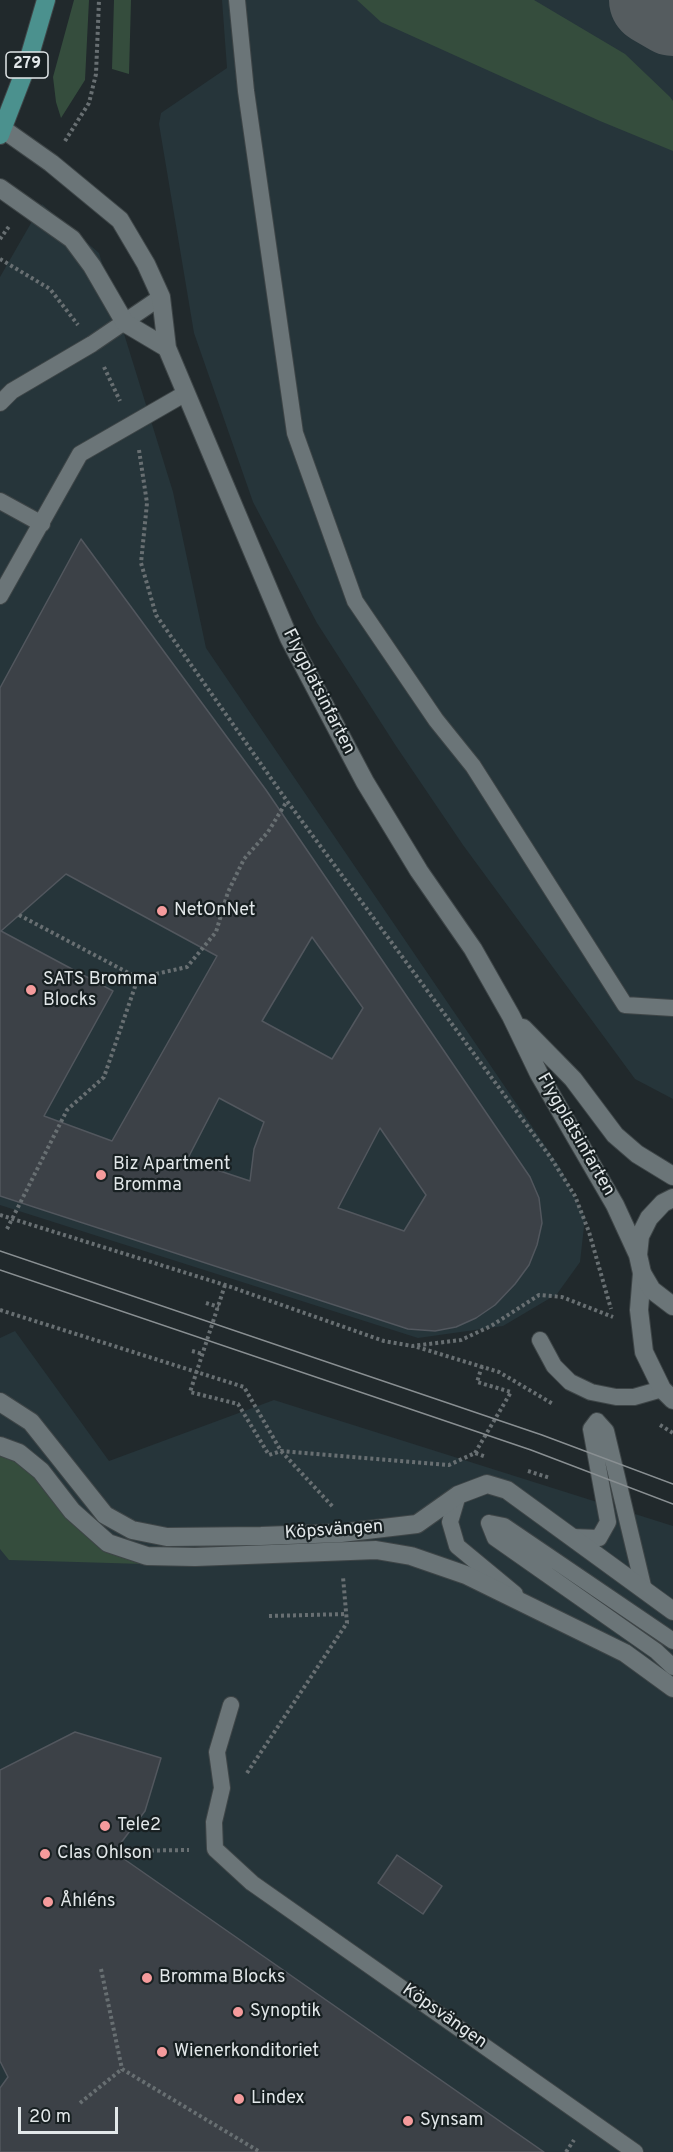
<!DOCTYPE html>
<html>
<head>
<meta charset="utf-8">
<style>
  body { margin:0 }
  #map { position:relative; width:673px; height:2152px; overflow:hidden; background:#21292c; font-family:Overpass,sans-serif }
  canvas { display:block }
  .scale { position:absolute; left:18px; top:2107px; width:100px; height:27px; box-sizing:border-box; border:3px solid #e2e7e9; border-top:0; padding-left:8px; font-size:18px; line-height:21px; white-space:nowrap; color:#e2e7e9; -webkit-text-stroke:4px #182022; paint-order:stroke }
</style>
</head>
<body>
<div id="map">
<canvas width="673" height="2152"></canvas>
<div class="scale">20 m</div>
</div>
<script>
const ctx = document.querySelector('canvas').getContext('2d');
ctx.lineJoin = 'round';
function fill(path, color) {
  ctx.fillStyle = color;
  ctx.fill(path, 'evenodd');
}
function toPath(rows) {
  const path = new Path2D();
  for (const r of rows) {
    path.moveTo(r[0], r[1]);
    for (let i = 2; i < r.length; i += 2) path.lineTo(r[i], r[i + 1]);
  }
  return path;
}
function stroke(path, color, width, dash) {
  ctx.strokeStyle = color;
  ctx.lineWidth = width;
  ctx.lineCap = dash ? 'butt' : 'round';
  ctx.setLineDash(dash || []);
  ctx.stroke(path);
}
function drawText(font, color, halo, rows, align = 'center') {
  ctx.font = font + ' Overpass,sans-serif';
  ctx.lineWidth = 4.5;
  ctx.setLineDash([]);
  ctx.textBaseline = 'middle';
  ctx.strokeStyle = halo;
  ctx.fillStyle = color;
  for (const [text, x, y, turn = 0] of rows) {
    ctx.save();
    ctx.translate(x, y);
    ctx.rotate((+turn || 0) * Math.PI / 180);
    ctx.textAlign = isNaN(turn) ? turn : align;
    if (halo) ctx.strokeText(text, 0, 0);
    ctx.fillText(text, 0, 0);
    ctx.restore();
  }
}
fill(toPath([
  [222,0,673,0,673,1099,635,1079,463,845,396,746,317,623,253,502,194,333,159,124,161,113,227,68],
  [42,204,99,253,173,492,206,648,561,1169,585,1218,580,1262,557,1294,503,1326,418,1338,0,1205,0,277],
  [15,1331,109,1461,274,1400,673,1526,673,2152,0,2152,0,1338]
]), '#26353a');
fill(toPath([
  [74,0,89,0,85,80,61,118,56,102,53,77],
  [114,0,131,0,129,74,112,69],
  [357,0,534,0,625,54,670,97,673,101,673,151,600,121,381,22],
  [0,1455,14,1457,144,1564,9,1560,0,1549]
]), '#354d3d');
stroke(toPath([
  [654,0,673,11]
]), '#555c5f', 90);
const building = toPath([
  [81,539,266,790,530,1177,539,1198,542,1223,537,1245,529,1265,515,1284,495,1305,476,1318,456,1327,435,1331,408,1329,0,1196,0,688,81,539],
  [66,874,217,956,112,1141,44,1116,113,991,1,931,66,874],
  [312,937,363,1008,332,1059,262,1021,312,937],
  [219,1098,264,1122,254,1149,250,1181,187,1160,219,1098],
  [380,1128,426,1195,404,1231,338,1208,380,1128],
  [75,1732,161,1758,145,1811,114,1852,544,2152,0,2152,0,2088,8,2077,0,2061,0,1770,75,1732],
  [397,1855,442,1886,423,1914,378,1883,397,1855]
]);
fill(building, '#3c4147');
stroke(building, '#52575e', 1.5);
const service = toPath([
  [237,0,246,91,295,433,355,601,436,720,473,766,625,1005,673,1008],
  [0,403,12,391,92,344,161,297],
  [0,501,42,524],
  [0,596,80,454,186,393],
  [540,1340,554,1366,570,1382,591,1392,616,1397,634,1397,662,1389],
  [458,1495,450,1522,457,1546,515,1594],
  [489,1523,495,1538,656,1651,673,1667],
  [489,1523,504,1526,673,1641],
  [571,1537,599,1538,608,1522,591,1429,597,1421,606,1431,644,1590],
  [231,1705,217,1752,222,1788,214,1822,215,1849,252,1883,635,2152]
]);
const minor = toPath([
  [642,1273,639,1310,644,1352,662,1389,673,1400],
  [0,1402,31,1422,105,1515,132,1530,167,1537,261,1536,341,1533,417,1524,458,1495,487,1484,507,1490,673,1611],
  [0,1446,19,1453,41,1471,72,1511,108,1543,147,1556,195,1557,376,1550,411,1556,466,1575,625,1653,673,1688]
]);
const tertiary = toPath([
  [0,127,51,163,120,220,146,264,161,297,167,348,289,638,365,782,419,871,473,949,511,1016,539,1074,615,1205,638,1255],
  [0,188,72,239,92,266,125,323,167,348],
  [523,1028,573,1079,615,1135,637,1154,673,1176],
  [673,1198,663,1203,649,1218,640,1236,638,1255,642,1273,652,1290,673,1306]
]);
const primary = toPath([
  [0,135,27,65,46,0]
]);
stroke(service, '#3e4547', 18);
stroke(minor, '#3e4547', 20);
stroke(tertiary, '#3e4547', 20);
stroke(primary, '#3e4547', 20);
stroke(toPath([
  [65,141,89,103,96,74,99,0],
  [0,239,10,225],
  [0,259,50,289,78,325],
  [104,367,120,401],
  [139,450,147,503,141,563,156,615,287,801,551,1158,575,1196,589,1232,611,1309],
  [19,915,138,978],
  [0,1215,225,1285,384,1341,412,1346,461,1340,491,1326,539,1295,562,1297,613,1317],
  [7,1229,67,1110,104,1077,138,978,187,967,216,932,228,892,244,859,268,832,287,801],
  [225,1285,190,1392,238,1404,269,1455,281,1451,449,1465,475,1453,486,1457],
  [206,1303,219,1307],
  [0,1310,244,1387,281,1451,333,1507],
  [417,1347,499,1372,553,1404],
  [192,1351,203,1354],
  [660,1425,673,1433],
  [475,1453,511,1392,477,1382,482,1366],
  [528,1471,550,1478],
  [269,1616,347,1614],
  [247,1773,347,1623,343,1577],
  [115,1851,189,1850],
  [101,1969,122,2069,260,2152],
  [80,2103,122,2069],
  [566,2152,574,2140]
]), '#686f72', 4, [3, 3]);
stroke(service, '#6b7578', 16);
stroke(minor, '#6b7578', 18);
stroke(tertiary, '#6b7578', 18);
stroke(primary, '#4b918e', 18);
stroke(toPath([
  [0,1251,542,1435,673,1484],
  [0,1270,531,1450,673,1504]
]), '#898f92', 1.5);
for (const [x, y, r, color] of [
  [162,911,6,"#f59b9c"],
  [31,990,6,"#f59b9c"],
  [101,1175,6,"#f59b9c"],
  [105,1826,6,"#f59b9c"],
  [45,1854,6,"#f59b9c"],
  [48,1902,6,"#f59b9c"],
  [147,1978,6,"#f59b9c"],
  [238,2012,6,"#f59b9c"],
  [162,2052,6,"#f59b9c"],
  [239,2099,6,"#f59b9c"],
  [408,2121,6,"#f59b9c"]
]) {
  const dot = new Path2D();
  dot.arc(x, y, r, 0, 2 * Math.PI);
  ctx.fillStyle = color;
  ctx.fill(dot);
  stroke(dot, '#182022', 2);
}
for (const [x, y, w] of [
  [27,65,42]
]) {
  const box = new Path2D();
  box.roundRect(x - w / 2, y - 13, w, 26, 4.5);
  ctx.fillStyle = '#182022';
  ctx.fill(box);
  stroke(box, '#e2e7e9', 1.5);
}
drawText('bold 16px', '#e2e7e9', null, [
  ["279",27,65]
]);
drawText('18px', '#e2e7e9', '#182022', [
  ["Flygplatsinfarten",318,692,63],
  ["Flygplatsinfarten",575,1135,60],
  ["Köpsvängen",334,1531,-4],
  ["Köpsvängen",444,2017,35]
]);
drawText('18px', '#e2e7e9', '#182022', [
  ["NetOnNet",174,911],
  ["SATS Bromma",43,980],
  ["Blocks",43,1001],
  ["Biz Apartment",113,1165],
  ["Bromma",113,1186],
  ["Tele2",117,1826],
  ["Clas Ohlson",57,1854],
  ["Åhléns",60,1902],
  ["Bromma Blocks",159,1978],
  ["Synoptik",250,2012],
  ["Wienerkonditoriet",174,2052],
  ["Lindex",251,2099],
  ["Synsam",420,2121]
], 'left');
</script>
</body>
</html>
